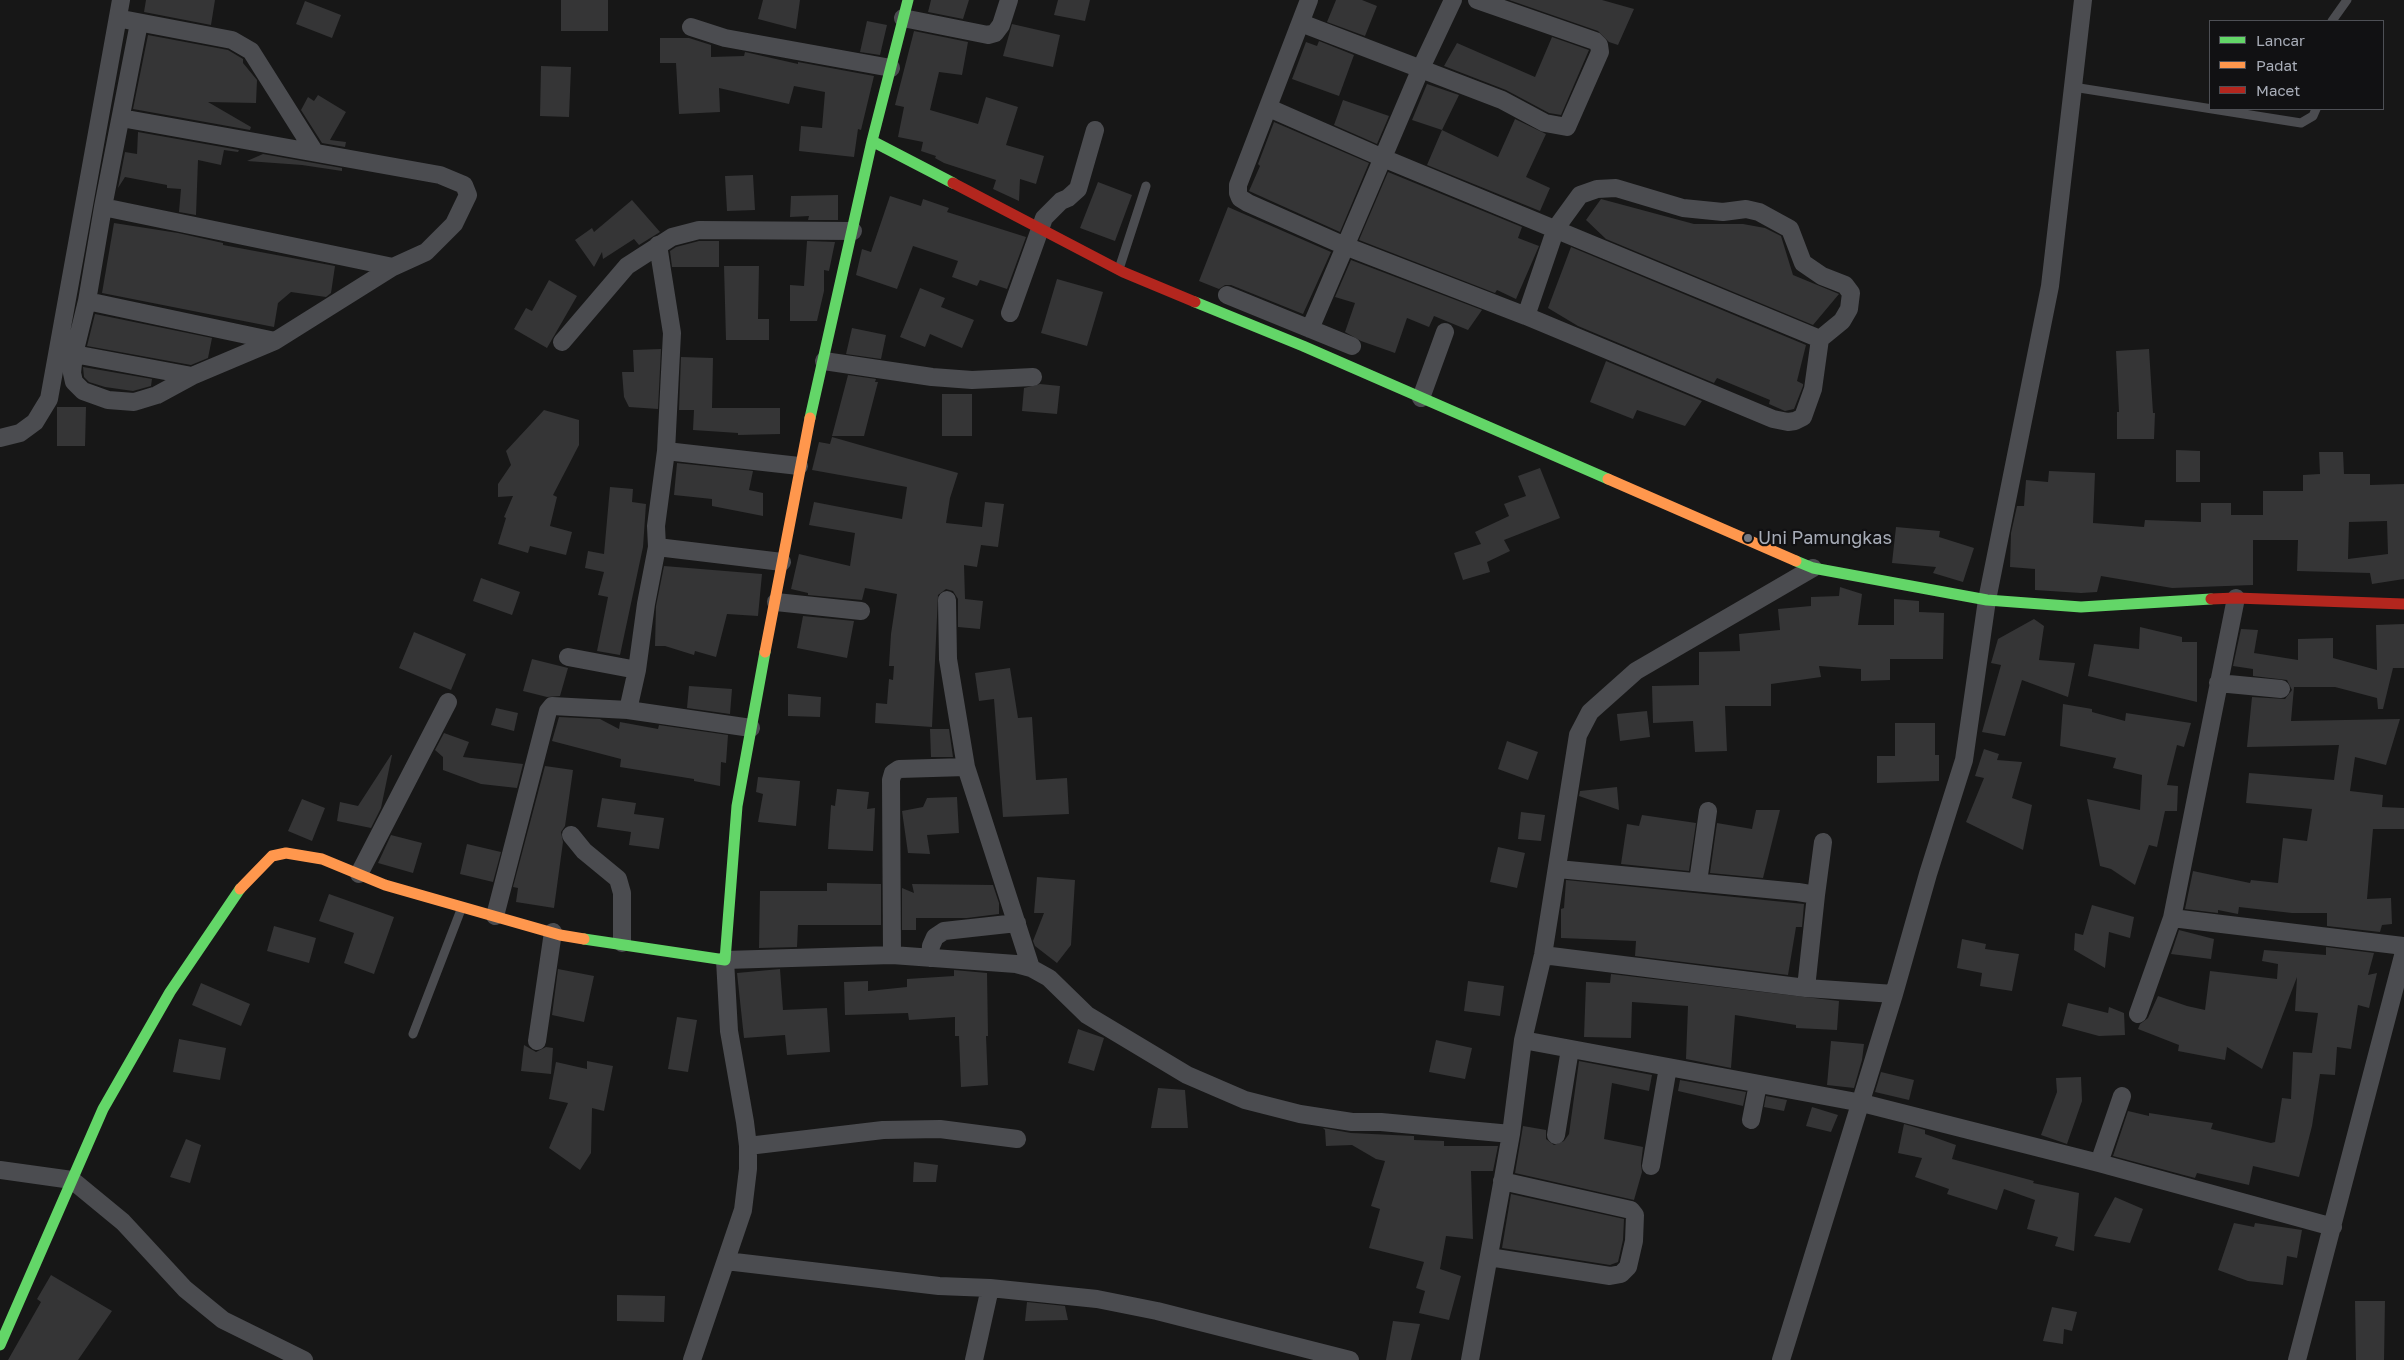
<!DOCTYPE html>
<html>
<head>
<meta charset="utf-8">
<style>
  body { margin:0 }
  #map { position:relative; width:2404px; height:1360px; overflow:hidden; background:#171717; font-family:"Golos Text",sans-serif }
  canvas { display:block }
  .legend { position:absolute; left:2209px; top:20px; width:175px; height:90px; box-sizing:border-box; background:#111113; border:1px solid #4d4f55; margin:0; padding:6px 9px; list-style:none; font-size:15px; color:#a8adb8 }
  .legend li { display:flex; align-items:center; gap:10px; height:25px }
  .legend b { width:25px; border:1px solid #4d4f55 }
</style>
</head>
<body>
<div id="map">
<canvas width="2404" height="1360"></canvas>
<ul class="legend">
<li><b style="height:6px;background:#63d668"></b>Lancar</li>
<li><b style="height:6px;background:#ff974d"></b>Padat</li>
<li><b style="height:6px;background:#b3261e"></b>Macet</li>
</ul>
</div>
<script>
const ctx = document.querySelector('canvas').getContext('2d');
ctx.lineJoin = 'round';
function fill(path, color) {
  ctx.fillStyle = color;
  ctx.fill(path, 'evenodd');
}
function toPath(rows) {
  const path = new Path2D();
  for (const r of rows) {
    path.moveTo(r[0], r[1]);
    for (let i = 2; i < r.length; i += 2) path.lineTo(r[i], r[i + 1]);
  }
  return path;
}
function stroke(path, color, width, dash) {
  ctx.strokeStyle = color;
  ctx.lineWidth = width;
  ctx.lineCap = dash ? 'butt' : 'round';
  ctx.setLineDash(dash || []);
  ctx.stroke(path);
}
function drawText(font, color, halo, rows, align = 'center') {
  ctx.font = font + ' "Golos Text",sans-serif';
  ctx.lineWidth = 4.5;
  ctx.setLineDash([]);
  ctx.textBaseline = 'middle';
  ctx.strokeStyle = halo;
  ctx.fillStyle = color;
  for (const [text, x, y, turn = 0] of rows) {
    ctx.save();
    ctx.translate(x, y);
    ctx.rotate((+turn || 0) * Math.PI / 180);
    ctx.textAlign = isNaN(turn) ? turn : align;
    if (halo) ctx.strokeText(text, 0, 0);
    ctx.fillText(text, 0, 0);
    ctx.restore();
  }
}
fill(toPath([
  [146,0,215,0,211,25,144,12],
  [561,0,608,0,608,31,561,31],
  [763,0,800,0,796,29,758,19],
  [931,0,969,0,963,19,928,12],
  [1058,0,1090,0,1085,21,1054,15],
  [1336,0,1362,0,1377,6,1365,36,1327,22],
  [1509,0,1602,0,1634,9,1618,45,1609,42,1598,31],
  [305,1,341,15,332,38,296,24],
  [867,21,887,25,880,55,860,52],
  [1012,24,1060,35,1053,67,1003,56],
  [914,31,968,42,962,75,939,72,930,110,978,124,986,97,1018,107,1006,145,1044,156,1036,184,1020,179,1019,201,993,189,996,180,944,163,935,158,936,156,921,151,923,142,898,137,904,107,895,105],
  [148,35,228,50,243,59,243,63,257,80,256,103,208,102,251,127,250,130,133,109],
  [1552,37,1589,50,1561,115,1549,113,1506,90,1444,66,1457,43,1535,77],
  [660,38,689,38,711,45,711,57,744,56,745,52,798,64,798,62,874,76,861,130,858,129,854,157,799,151,801,126,822,128,825,92,794,86,789,104,719,88,720,112,679,114,676,63,660,63],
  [1319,41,1354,55,1339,96,1292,79,1306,42,1317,46],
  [541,66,571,67,569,117,540,116],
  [1427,84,1459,95,1442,130,1412,120],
  [318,95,346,112,330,140,346,142,345,147,322,143,301,110,308,97,314,101],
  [1343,100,1389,116,1377,144,1334,125],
  [1515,119,1546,134,1526,177,1550,188,1540,211,1427,165,1442,130,1498,157],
  [1274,122,1369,163,1340,232,1249,191,1260,166,1258,164],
  [138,132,239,150,238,152,224,150,221,165,198,160,196,215,179,212,181,189,167,188,167,185,125,177,118,188,125,152,137,154],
  [263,154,342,168,342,171,302,165,247,161],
  [1388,172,1522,227,1518,238,1539,246,1516,299,1497,290,1495,293,1359,240],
  [753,175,755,210,727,211,725,176],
  [1098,182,1132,195,1115,241,1080,228],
  [838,195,838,220,808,220,809,216,790,217,791,196],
  [890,196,921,206,923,199,949,208,947,212,1026,237,1007,289,980,280,977,286,952,277,958,261,913,246,897,289,856,275,862,249,871,252],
  [1601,199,1694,224,1743,224,1765,228,1781,236,1793,275,1839,294,1813,325,1606,239,1586,220],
  [632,200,660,232,639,245,634,239,603,259,602,252,594,267,575,240,592,228,594,232],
  [1228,207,1331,252,1303,314,1231,285,1225,285,1219,289,1199,281],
  [114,223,178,233,223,243,223,245,335,266,331,293,326,297,291,292,278,303,274,327,102,293],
  [699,241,719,241,719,267,672,267,670,251,676,247],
  [807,241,835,242,829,271,824,270,824,291,817,321,790,321,790,285,804,286],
  [1571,247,1806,345,1797,381,1803,384,1803,386,1794,409,1785,411,1769,404,1770,400,1717,378,1714,383,1578,326,1548,308],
  [1351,260,1482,310,1468,330,1434,316,1429,327,1407,318,1395,353,1361,341,1345,332,1355,303,1335,297],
  [724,266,759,266,758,319,769,319,769,340,726,340],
  [1057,279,1103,292,1087,346,1041,333],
  [549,280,577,296,547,348,514,329,526,308,532,311],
  [920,288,945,298,941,307,974,320,962,348,930,334,925,347,900,337],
  [95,314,212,338,208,358,191,365,87,346],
  [852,328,886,335,881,359,846,354],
  [661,349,658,409,629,407,624,397,622,372,634,372,633,350],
  [2149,349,2153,413,2155,413,2154,439,2117,439,2117,412,2119,412,2116,351],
  [681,357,713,358,712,408,780,408,780,434,738,435,738,433,693,430,694,410,679,410],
  [1606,361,1702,401,1685,426,1637,410,1633,419,1590,402],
  [83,367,152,379,151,386,133,391,105,387,89,382,84,377],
  [848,375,876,379,875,382,878,382,864,436,832,436],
  [1040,384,1060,386,1057,414,1022,411,1024,388],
  [942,394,972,394,972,436,942,436],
  [57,407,86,407,85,446,57,446],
  [544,410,579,420,579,445,553,495,557,497,550,526,572,532,566,555,530,546,528,553,498,544,506,518,504,517,513,496,498,497,498,484,511,465,506,451],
  [832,437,958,473,950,498,946,523,982,527,985,502,1004,504,998,547,981,545,977,567,964,565,965,599,983,601,980,629,958,627,958,599,953,591,946,589,938,595,932,727,875,723,876,703,887,704,889,679,893,680,894,666,889,666,891,634,897,594,865,588,862,600,808,595,808,593,791,589,799,554,850,566,855,533,809,525,814,502,902,519,907,487,812,470,819,442,830,444],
  [2176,450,2200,451,2200,482,2176,482],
  [2319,452,2343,452,2344,474,2370,474,2370,485,2404,484,2404,579,2372,584,2370,573,2297,571,2298,540,2253,540,2253,585,2172,588,2101,576,2097,592,2081,593,2035,590,2035,569,2010,567,2011,533,2017,506,2024,506,2026,480,2048,482,2049,471,2095,473,2093,523,2144,527,2145,520,2201,522,2201,503,2231,503,2231,515,2263,515,2263,491,2303,491,2303,475,2320,474],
  [2387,521,2388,554,2348,559,2349,522],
  [677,463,753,471,749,490,763,493,763,516,712,506,712,499,674,495],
  [1540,468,1560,518,1504,540,1510,551,1487,562,1490,572,1463,580,1454,553,1481,544,1475,532,1509,516,1504,504,1526,496,1518,476],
  [610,487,633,489,632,502,646,504,643,547,620,655,597,651,608,597,598,595,604,572,585,568,588,551,604,554],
  [1896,527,1940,531,1939,537,1974,548,1963,582,1933,573,1936,567,1892,563],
  [664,566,762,574,758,616,727,614,716,657,695,651,694,655,665,646,655,646,656,606],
  [481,578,520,592,512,615,473,601],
  [1840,587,1862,594,1858,625,1894,625,1894,599,1919,601,1919,612,1944,613,1943,659,1890,659,1890,680,1861,681,1861,669,1819,666,1821,677,1771,684,1771,706,1725,706,1727,751,1695,752,1693,721,1653,723,1652,686,1699,685,1699,652,1740,651,1739,634,1780,630,1778,609,1811,606,1811,597,1839,596],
  [803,616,854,621,847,658,797,648],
  [2034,619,2044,626,2039,660,2075,663,2068,697,2022,680,2005,736,1982,732,2001,665,1991,663,1998,639],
  [2404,624,2404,668,2393,668,2383,709,2378,709,2377,698,2335,687,2294,687,2291,721,2400,719,2386,765,2355,757,2350,791,2383,795,2382,807,2404,808,2404,829,2373,829,2367,899,2391,898,2392,924,2382,925,2380,932,2327,926,2327,913,2292,913,2239,907,2238,914,2218,910,2218,913,2185,909,2193,871,2250,883,2251,880,2278,883,2283,838,2307,841,2312,809,2246,803,2249,773,2334,780,2339,745,2247,747,2252,697,2285,699,2292,690,2287,680,2253,676,2253,669,2233,666,2241,629,2258,630,2254,653,2298,660,2298,639,2333,638,2333,658,2377,670,2376,625],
  [2140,627,2182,637,2182,642,2197,642,2197,702,2088,676,2094,644,2139,649],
  [414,632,466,654,451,690,399,668],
  [532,659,568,668,560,696,547,697,523,691],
  [1010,668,1018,718,1032,717,1036,780,1067,778,1069,814,1003,817,994,699,979,701,975,673],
  [689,686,732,689,730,714,687,708],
  [788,694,821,697,820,717,788,716],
  [2063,704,2092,709,2092,712,2125,721,2126,713,2191,723,2184,747,2177,745,2167,785,2178,786,2177,811,2165,811,2157,847,2149,845,2135,885,2111,869,2100,866,2087,799,2140,810,2142,775,2113,768,2116,758,2060,746],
  [496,708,518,713,514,731,491,725],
  [1647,711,1650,737,1620,741,1617,714],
  [559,717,600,719,619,729,620,722,658,729,659,725,728,735,726,763,721,762,720,786,694,781,694,779,620,767,621,759,552,741],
  [1895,723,1935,723,1935,755,1939,755,1939,781,1877,783,1877,756,1895,756],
  [930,729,949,729,953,757,931,757],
  [444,733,469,742,463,757,523,764,517,788,481,784,443,770,443,757,435,750],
  [1507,741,1538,752,1528,780,1498,769],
  [1984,749,1999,754,1997,760,2022,762,2012,798,2032,805,2023,850,1966,822,1984,778,1975,776],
  [391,755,392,755,381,808,371,828,337,821,340,802,358,806],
  [545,766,573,770,565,826,561,832,563,842,554,908,516,902,518,888,513,887],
  [758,777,800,781,796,826,758,822,763,794,756,792],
  [1617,787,1619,810,1579,796,1580,791],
  [837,789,869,792,867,809,875,808,873,851,828,849,831,805,835,806],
  [957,797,959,833,927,835,930,854,908,853,902,811,923,807,927,798],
  [602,798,636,803,634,814,664,818,659,849,629,845,631,832,597,827],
  [302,799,325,808,312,841,288,831],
  [1756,810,1780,810,1763,878,1710,873,1717,823,1752,829],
  [1521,812,1545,815,1541,841,1518,839],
  [1642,815,1696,823,1689,871,1621,864,1627,824,1639,826],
  [391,835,422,843,413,873,378,863],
  [467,844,501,852,493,882,460,874],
  [1498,847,1525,853,1517,888,1490,882],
  [1037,877,1075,880,1071,945,1057,963,1035,946,1033,941,1044,913,1034,913],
  [1566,880,1804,904,1802,927,1796,927,1788,975,1635,956,1636,941,1561,938,1561,909,1564,908],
  [827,883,881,884,881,925,798,925,797,947,759,948,760,891,827,891],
  [912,884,993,885,999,903,999,914,967,918,916,918,916,930,902,930,902,888,914,893],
  [329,894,394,917,374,974,344,963,354,933,319,921],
  [2092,905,2134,917,2130,938,2109,932,2105,968,2074,950,2075,933,2083,935],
  [274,926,316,938,309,963,267,951],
  [2179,930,2214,939,2211,959,2171,954],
  [1962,939,1986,944,1985,949,2019,954,2012,991,1980,986,1982,973,1957,968],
  [2326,947,2374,953,2368,975,2377,973,2369,1008,2358,1005,2351,1049,2337,1047,2335,1075,2320,1074,2312,1126,2299,1177,2253,1166,2249,1185,2197,1173,2195,1178,2113,1156,2128,1111,2149,1116,2149,1113,2213,1123,2211,1129,2271,1143,2275,1142,2282,1098,2291,1099,2293,1052,2312,1053,2318,1013,2295,1011,2297,977,2262,1069,2227,1047,2225,1060,2178,1051,2179,1045,2138,1029,2140,1024,2148,1018,2158,996,2187,1006,2205,1010,2210,971,2277,979,2278,964,2262,961,2264,950,2326,955],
  [558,969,594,976,584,1022,552,1015],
  [780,969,783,1010,827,1008,830,1052,787,1055,785,1035,744,1038,737,973],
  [954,970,987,973,988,1036,986,1036,988,1085,961,1087,959,1036,955,1036,955,1017,909,1020,908,1013,845,1015,844,982,868,981,868,991,907,987,907,979,954,976],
  [1611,974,1839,1001,1837,1030,1796,1028,1796,1025,1735,1015,1731,1068,1686,1059,1688,1006,1632,1002,1631,1038,1584,1037,1586,982,1610,983],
  [1468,981,1504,986,1500,1016,1464,1011],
  [201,983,250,1004,241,1026,192,1005],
  [2068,1003,2108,1013,2109,1007,2124,1013,2125,1035,2099,1036,2062,1026],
  [677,1017,697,1020,688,1072,668,1069],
  [1078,1029,1104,1038,1094,1071,1068,1063],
  [179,1039,226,1048,220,1080,173,1072],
  [1436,1040,1472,1048,1465,1079,1429,1072],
  [1831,1041,1864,1044,1862,1060,1854,1088,1827,1085],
  [524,1045,536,1052,546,1047,553,1048,551,1074,521,1071],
  [587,1061,613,1066,604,1111,592,1108,591,1153,580,1170,549,1148,568,1103,549,1099,556,1062,587,1069],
  [1579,1061,1652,1075,1649,1091,1612,1083,1604,1139,1643,1147,1641,1164,1642,1172,1634,1200,1515,1173,1523,1126,1546,1130,1546,1139,1554,1145,1564,1141,1569,1134],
  [1881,1072,1914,1080,1909,1100,1875,1092],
  [2081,1077,2082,1101,2067,1144,2041,1135,2057,1092,2056,1078],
  [1680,1080,1746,1092,1743,1106,1678,1091],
  [1158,1088,1185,1090,1188,1128,1151,1128],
  [1766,1096,1787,1100,1784,1111,1764,1107],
  [1812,1107,1838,1115,1831,1132,1806,1126],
  [1904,1124,1925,1130,1925,1134,1956,1145,1952,1159,2034,1181,2033,1183,2079,1193,2074,1251,2055,1246,2058,1237,2027,1229,2035,1200,2004,1189,1997,1210,1947,1194,1949,1189,1915,1177,1922,1158,1898,1153],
  [1323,1128,1351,1133,1414,1136,1414,1140,1444,1141,1444,1146,1498,1146,1493,1171,1471,1171,1473,1239,1446,1236,1440,1269,1461,1276,1449,1320,1419,1313,1425,1291,1416,1288,1424,1262,1369,1248,1380,1209,1371,1206,1385,1161,1376,1159,1352,1145,1326,1146,1325,1130],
  [186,1139,201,1145,190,1183,170,1177],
  [914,1162,938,1165,936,1182,913,1182],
  [1511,1194,1624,1219,1623,1240,1618,1262,1610,1265,1502,1248],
  [2115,1197,2143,1209,2130,1243,2094,1236],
  [2234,1223,2254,1227,2255,1223,2302,1230,2297,1258,2287,1256,2283,1285,2248,1281,2218,1270],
  [51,1275,112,1311,78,1360,8,1360,41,1302,37,1299],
  [617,1295,665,1296,664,1322,617,1321],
  [2355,1301,2385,1301,2384,1360,2356,1360],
  [1027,1302,1065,1306,1068,1320,1025,1321],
  [2052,1307,2077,1312,2072,1331,2064,1329,2063,1344,2043,1341],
  [1393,1321,1420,1324,1411,1360,1386,1360]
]), '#353536');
stroke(toPath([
  [2332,21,2347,0],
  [2073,87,2301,123,2313,116,2316,109],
  [1119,269,1146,186],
  [413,1034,462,907]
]), '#4b4c50', 9);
stroke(toPath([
  [1309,0,1238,185,1238,193,1240,198,1248,203,1345,246,1526,316,1773,419,1788,422,1795,421,1803,417,1813,389,1820,339,1842,321,1849,309,1851,293,1845,285,1822,276,1803,263,1790,229,1759,212,1746,209,1723,212,1683,208,1616,188,1597,189,1580,195,1556,228,1526,316],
  [903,18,988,35,995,33,1001,25,1009,0],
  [127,20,232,40,251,51,314,151],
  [1301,23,1502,100,1545,123,1567,127,1600,52,1599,45,1595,41,1477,0],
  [691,27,725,38,891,68],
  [1269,108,1383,158,1820,339],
  [121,118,440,175,464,185,468,195,454,224,426,252,393,267,275,341,192,376,157,395,134,402,108,400,83,391,74,382,72,373,74,354,87,301,103,207,139,23],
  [103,207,393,267],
  [1227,295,1352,346],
  [87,301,275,341],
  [1010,313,1044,218,1061,201,1068,198,1078,189,1095,130],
  [1310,329,1421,68,1453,0],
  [562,342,627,266,672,237,699,230,853,231],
  [74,354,192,376],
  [824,361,932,377,972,380,1033,377],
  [1421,398,1445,332],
  [0,438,20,433,35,422,49,399,121,0],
  [666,451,799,466],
  [657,547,782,562],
  [947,600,948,659,966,767],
  [776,602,861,611],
  [568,657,637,670],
  [2218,683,2281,689],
  [628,710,637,670,646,604,657,547,656,526,666,451,672,333,658,245],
  [571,835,584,851,618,879,622,893,622,943],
  [1558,869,1798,892,1816,895,1806,988],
  [359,874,448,702],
  [1698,882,1708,811],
  [1816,895,1823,842],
  [495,916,548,711,552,706,628,710,751,728],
  [2172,918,2236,598],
  [892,955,891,780,893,773,899,769,966,767,1031,968],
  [1543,955,1806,988,1894,994,1781,1360],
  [930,958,931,946,935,937,944,931,1017,923],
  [1894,994,1928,874,1964,760,1987,600,2050,286,2083,0],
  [2138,1014,2172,918,2404,946],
  [1523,1040,1862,1103,2099,1163,2333,1227],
  [537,1041,553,932],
  [1751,1120,1758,1084],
  [1556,1135,1570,1049],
  [748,1146,883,1130,940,1129,1017,1139],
  [2099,1163,2122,1096],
  [1651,1166,1668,1067],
  [0,1170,72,1180,123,1222,185,1289,223,1320,304,1360],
  [1489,1257,1610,1276,1621,1274,1628,1267,1634,1241,1635,1215,1631,1210,1502,1181],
  [726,1261,939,1286,990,1288,1097,1299,1157,1311,1350,1360],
  [692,1360,743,1210,748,1169,748,1146,745,1122,729,1031,725,960,892,955,1016,964,1031,968,1049,978,1087,1015,1187,1075,1245,1100,1300,1114,1352,1122,1381,1122,1511,1134],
  [974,1360,990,1288],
  [1470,1360,1511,1134,1523,1040,1543,955,1578,735,1590,712,1636,671,1813,568],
  [2297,1360,2404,952]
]), '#4b4c50', 18);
stroke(toPath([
  [908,0,872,141,953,183],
  [1195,302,1303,346,1608,479],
  [810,418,872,141],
  [1796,561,1813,568,1987,600,2081,607,2211,599],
  [584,939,725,960,737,806,765,652],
  [0,1345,103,1109,170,992,240,889]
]), '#63d668', 11);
stroke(toPath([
  [1608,479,1796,561],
  [765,652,810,418],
  [240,889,272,856,286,853,322,859,385,885,560,935,584,939]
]), '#ff974d', 11);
stroke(toPath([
  [953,183,1123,272,1195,302],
  [2211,599,2236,598,2404,604]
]), '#b3261e', 11);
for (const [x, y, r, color] of [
  [1748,538,5,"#757880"]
]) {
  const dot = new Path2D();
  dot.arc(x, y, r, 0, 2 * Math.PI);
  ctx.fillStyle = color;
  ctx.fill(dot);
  stroke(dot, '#111113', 2);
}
drawText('18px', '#a8adb8', '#111113', [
  ["Uni Pamungkas",1758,538]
], 'left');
</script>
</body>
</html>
